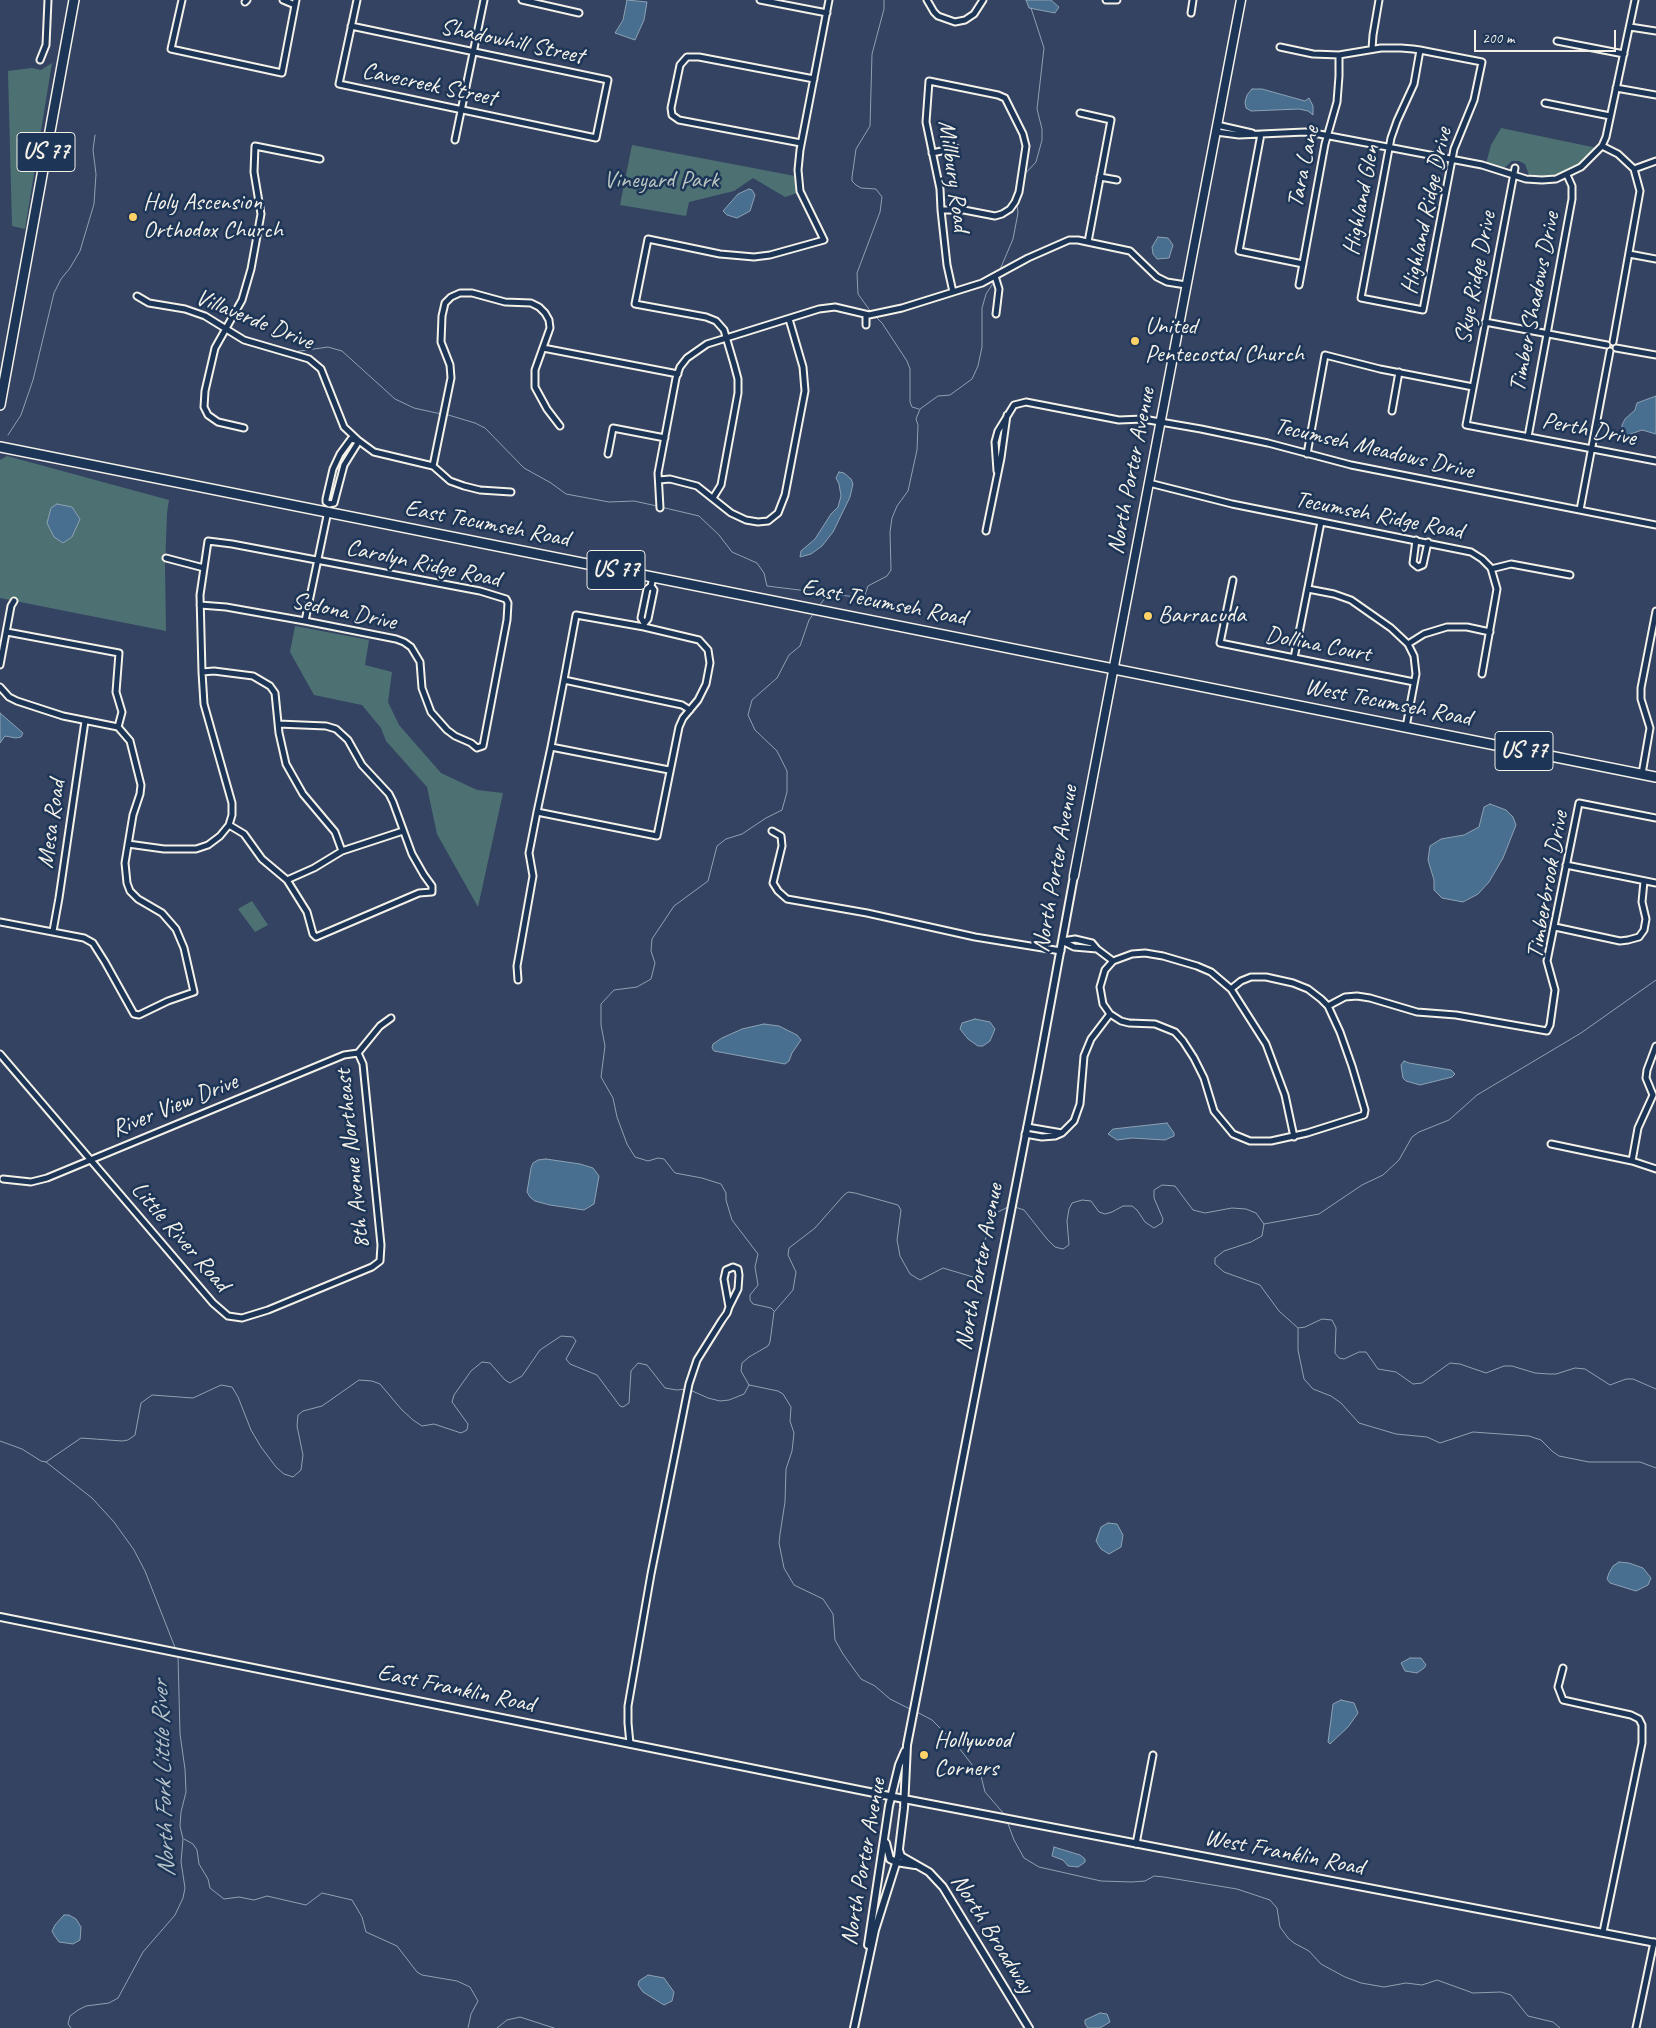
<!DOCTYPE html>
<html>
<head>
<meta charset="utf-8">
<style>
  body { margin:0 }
  #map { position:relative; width:1656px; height:2028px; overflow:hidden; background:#344361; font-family:Caveat,sans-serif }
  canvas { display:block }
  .scale { position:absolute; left:1474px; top:30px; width:142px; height:22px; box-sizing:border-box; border:2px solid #f4f1e8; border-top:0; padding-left:6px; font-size:15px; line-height:18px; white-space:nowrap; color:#f4f1e8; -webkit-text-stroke:4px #1d3557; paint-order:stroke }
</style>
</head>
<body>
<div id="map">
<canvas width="1656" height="2028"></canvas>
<div class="scale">200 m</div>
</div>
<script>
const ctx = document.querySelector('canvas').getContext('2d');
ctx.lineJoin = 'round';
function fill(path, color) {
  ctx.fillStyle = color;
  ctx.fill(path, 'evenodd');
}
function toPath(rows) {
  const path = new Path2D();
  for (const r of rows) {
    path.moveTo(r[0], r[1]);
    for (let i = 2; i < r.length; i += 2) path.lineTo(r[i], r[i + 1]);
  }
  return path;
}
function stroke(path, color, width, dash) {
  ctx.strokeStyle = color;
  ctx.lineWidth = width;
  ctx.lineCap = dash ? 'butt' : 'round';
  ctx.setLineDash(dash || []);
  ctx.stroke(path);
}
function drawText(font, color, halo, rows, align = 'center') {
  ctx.font = font + ' Caveat,sans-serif';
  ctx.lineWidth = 5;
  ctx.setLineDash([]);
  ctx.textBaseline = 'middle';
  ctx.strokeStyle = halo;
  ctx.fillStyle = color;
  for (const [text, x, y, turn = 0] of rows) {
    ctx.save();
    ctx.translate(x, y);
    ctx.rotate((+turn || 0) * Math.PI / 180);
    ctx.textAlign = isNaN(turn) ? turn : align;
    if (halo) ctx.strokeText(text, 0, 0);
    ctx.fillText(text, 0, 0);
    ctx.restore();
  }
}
fill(toPath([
  [52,63,25,229,12,226,8,71,32,68,41,70],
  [1501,128,1597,148,1584,162,1569,172,1554,176,1536,177,1529,175,1525,164,1519,161,1512,161,1504,168,1486,164,1491,145],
  [632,145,795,176,797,193,785,197,753,178,734,191,689,202,686,216,620,205],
  [7,456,169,500,167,513,165,567,166,631,0,598,0,460],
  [295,626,369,640,365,665,392,672,388,702,399,725,441,773,477,790,503,793,478,907,437,834,427,787,386,741,381,728,362,705,314,695,290,652],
  [252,901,268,925,255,932,238,909]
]), '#4d7173');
const water = toPath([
  [627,0,647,2,644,20,635,40,615,33,623,20,627,0],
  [1026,0,1051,0,1059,7,1055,13,1029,8,1026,0],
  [1252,89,1262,89,1305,101,1309,98,1313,106,1313,115,1308,111,1299,109,1251,111,1246,108,1245,102,1247,95,1252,89],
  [749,189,752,190,755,195,750,211,737,218,727,215,723,211,738,194,749,189],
  [1158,237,1168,238,1173,245,1169,258,1157,259,1153,254,1152,247,1158,237],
  [1656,396,1656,434,1642,430,1628,435,1624,433,1622,430,1622,425,1625,419,1635,410,1637,403,1656,396],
  [839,472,844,473,851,479,853,484,850,497,833,532,822,546,811,554,800,557,801,551,815,539,831,514,838,507,841,496,839,484,836,478,839,472],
  [57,504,72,507,80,519,72,537,63,543,54,537,47,523,51,508,57,504],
  [0,713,23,733,21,737,16,738,5,736,0,743,0,713],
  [1490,804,1506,810,1513,817,1516,825,1503,858,1489,882,1478,894,1463,902,1442,898,1434,890,1434,880,1428,860,1430,846,1441,839,1464,835,1479,827,1484,807,1490,804],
  [975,1019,990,1022,995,1029,990,1041,983,1046,978,1046,968,1039,960,1029,962,1023,975,1019],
  [764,1024,779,1026,797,1035,801,1040,792,1053,789,1061,785,1064,714,1051,712,1048,713,1044,722,1038,742,1029,764,1024],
  [1404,1061,1409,1063,1451,1070,1455,1074,1452,1077,1420,1085,1406,1081,1403,1078,1401,1065,1404,1061],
  [1167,1123,1174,1133,1174,1136,1165,1140,1132,1138,1117,1140,1108,1134,1113,1129,1167,1123],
  [546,1159,580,1164,593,1168,599,1176,594,1204,584,1210,550,1205,535,1201,530,1197,527,1192,531,1168,533,1163,538,1160,546,1159],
  [1108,1523,1117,1524,1123,1535,1121,1547,1109,1554,1101,1549,1096,1541,1101,1527,1108,1523],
  [1619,1562,1629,1563,1643,1568,1651,1578,1648,1585,1636,1591,1610,1583,1607,1579,1609,1573,1613,1566,1619,1562],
  [1410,1658,1421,1658,1426,1665,1424,1668,1417,1673,1405,1671,1401,1663,1410,1658],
  [1341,1700,1354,1703,1358,1713,1348,1727,1330,1744,1328,1742,1333,1704,1341,1700],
  [1054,1847,1080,1855,1085,1859,1085,1862,1078,1867,1068,1866,1063,1860,1052,1856,1054,1847],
  [64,1915,69,1915,76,1919,81,1927,80,1940,73,1944,59,1942,54,1935,52,1931,55,1925,64,1915],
  [648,1975,664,1978,674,1992,672,2001,664,2005,643,1992,638,1985,639,1981,648,1975],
  [1100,2013,1107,2014,1110,2022,1100,2028,1088,2028,1085,2024,1085,2020,1100,2013]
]);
fill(water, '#486e90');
stroke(water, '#8da2b3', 1);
stroke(toPath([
  [1024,175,1036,162,1042,140,1042,129,1037,109,1044,48,1031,8],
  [1016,195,1017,187],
  [999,272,1013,239,1018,213,1017,204],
  [871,312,858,294,857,273,880,212,882,197,876,189,861,188,856,185,852,181,852,177,856,149,870,126,872,54,884,9,884,0],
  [874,315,882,323,907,361,910,369,910,402,912,407,919,409],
  [293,352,328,347,342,351,395,399,414,408,441,414],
  [445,414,475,423,485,428,524,468,551,483,566,494,609,502,634,501,657,506],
  [8,435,21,415,33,380,54,293,61,279,70,268,80,251,94,204,96,174,93,150,95,135],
  [661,507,699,516,719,535,732,552,757,563,764,573,767,586,864,598,868,586,887,576,891,570,890,532,892,518,897,506,908,491,917,450,918,425,916,419,920,409,938,396,950,395,972,379,978,366,982,347,982,308,986,294,994,282],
  [819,606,829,593],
  [1015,1207,1024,1210,1047,1239,1055,1247,1063,1249,1069,1245,1067,1221,1069,1209,1072,1203,1082,1200,1091,1201,1099,1212,1105,1214,1112,1212,1123,1206,1132,1206,1137,1210,1145,1222,1154,1228,1162,1223,1163,1219,1154,1198,1154,1190,1162,1185,1175,1186,1193,1210,1205,1213,1232,1208,1246,1209,1256,1213,1264,1224,1262,1236,1251,1242,1224,1251,1215,1258,1215,1264,1224,1272,1260,1285,1279,1311,1298,1328],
  [1264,1224,1319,1214,1362,1185,1383,1175,1399,1160,1412,1137,1419,1132,1449,1120,1477,1095,1581,1033,1656,980],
  [774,1311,771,1308,753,1304,750,1300,750,1295,758,1285,755,1267,758,1254,732,1220,726,1200,726,1193,721,1184,702,1178,675,1173,664,1159,658,1158,648,1161,635,1157,627,1144,617,1117,613,1098,601,1077,605,1046,601,1025,601,1004,614,990,637,987,651,979,655,963,651,951,652,939,674,906,708,881,717,846,726,839,742,834,766,818,782,810,787,792,787,771,777,751,755,730,748,715,752,700,777,678,789,655,800,646,809,620,814,613],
  [1298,1328,1305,1327,1322,1319,1332,1320,1336,1328,1335,1353,1339,1358,1344,1359,1359,1352,1366,1352,1378,1369,1396,1372,1413,1384,1422,1383,1450,1363,1460,1364,1486,1373,1504,1366,1512,1366,1535,1373,1549,1374,1556,1374,1575,1368,1585,1369,1610,1385,1626,1379,1633,1379,1656,1389],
  [1298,1329,1298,1350,1304,1379,1313,1389,1331,1396,1341,1403,1359,1423,1396,1434,1427,1437,1440,1443,1473,1432,1529,1436,1541,1440,1552,1451,1559,1456,1589,1462,1640,1462,1656,1468],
  [749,1385,778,1391,783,1394,791,1407,790,1421,794,1433,792,1451,786,1469,785,1502,780,1534,779,1543,784,1568,794,1585,823,1599,833,1614,835,1640,843,1654,861,1679,875,1686,890,1699,912,1710],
  [749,1385,741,1371,742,1363,749,1357,768,1346,770,1342,774,1312,793,1290,796,1272,788,1255,789,1248,815,1228,844,1195,848,1192,855,1193,898,1205,901,1210,897,1240,900,1256,910,1274,920,1280,943,1268,973,1277,981,1272,983,1261,982,1249,985,1240,996,1213,1008,1207],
  [690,1390,708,1398,720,1401,729,1400,744,1394,749,1385],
  [0,1441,22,1449,41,1461,46,1462,92,1498,114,1522,134,1550,145,1571,176,1650],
  [46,1462,81,1438,122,1441,128,1440,135,1435,141,1403,152,1395,193,1398,221,1385,232,1387,238,1397,251,1430,261,1447,276,1467,284,1474,293,1477,301,1470,303,1455,297,1426,298,1415,303,1411,322,1406,359,1380,372,1381,380,1384,402,1410,413,1420,422,1426,434,1424,461,1433,467,1430,468,1424,452,1402,454,1395,471,1371,482,1362,490,1363,505,1380,510,1383,522,1376,540,1350,561,1336,573,1337,576,1341,566,1359,570,1364,597,1375,620,1406,623,1407,629,1403,631,1371,638,1363,647,1365,665,1388,677,1390,686,1389],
  [915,1711,932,1720,955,1743,981,1776,985,1792,1005,1815],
  [1007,1821,1014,1840,1024,1858,1039,1867,1101,1881,1132,1882,1145,1881,1154,1876,1164,1877,1237,1889,1270,1900,1277,1908,1280,1927,1288,1938,1294,1943,1309,1951,1321,1964,1345,1977,1361,1983,1384,1987,1406,1983,1422,1985,1437,1980,1473,1993,1501,1992,1511,1995,1528,2016,1553,2022,1560,2028],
  [184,1839,193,1844,197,1850,199,1864,208,1879,210,1888,224,1899,239,1897,254,1900,267,1896,306,1905,322,1893,352,1900,362,1917,366,1932,397,1946,417,1972,422,1975,457,1981,470,1987,478,2001,471,2014,468,2028],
  [71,2028,68,2024,70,2016,78,2010,86,2006,109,2003,118,1998,143,1952,175,1915,183,1898,185,1888,181,1862,183,1839,180,1826,181,1812,186,1792,185,1769,180,1734,178,1656],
  [497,2028,507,2020,520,2017,554,2028]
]), '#8da2b3', 1);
const minor = toPath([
  [182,0,171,49,282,73,296,0],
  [283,0,295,5],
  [522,0,579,13],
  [760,0,827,13],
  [927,0,934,12,938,16,955,22,965,20,974,14,983,0],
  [1106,0,1117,0],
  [245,2,247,0],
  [1191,13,1193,0],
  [351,26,608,80,596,138,339,84,357,0],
  [1630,27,1656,31],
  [1557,41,1624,54],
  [1280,47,1313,54,1339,55,1381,48,1401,48,1413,49,1420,50,1430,52,1482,62,1474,100,1454,149,1423,310,1361,298,1391,138,1397,121,1414,84,1420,50],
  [1372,49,1373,35,1379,0],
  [40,60,46,45,48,0],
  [1616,88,1656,95],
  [1545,103,1610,116],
  [1080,113,1111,120,1088,242],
  [1217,125,1252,133],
  [1216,132,1239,135,1305,132,1319,134,1482,165,1526,179,1542,180,1556,179,1581,167,1602,146,1606,137,1635,0],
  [1261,134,1239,251,1303,264],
  [455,140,484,0],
  [801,143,679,120,672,115,671,108,680,65,687,57,699,57,814,79],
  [1602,146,1618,154,1634,169,1640,191,1613,342],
  [932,153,956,148],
  [1515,168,1466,425,1656,461],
  [1634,169,1656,161],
  [1100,177,1117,180],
  [941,210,964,210,995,216,1002,214,1010,209,1015,202,1019,192,1026,146,1023,134,1005,98,998,95,929,81,926,122,940,189,941,210,947,265,953,292],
  [1629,254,1656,259],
  [995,276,999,289,996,314],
  [1299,285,1325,144,1337,102,1339,76,1339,55],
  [137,296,149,303,185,309,205,316,244,340,309,359,321,369,344,427,359,441,374,452,433,466,450,481,464,486,480,490,511,492],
  [1485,322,1607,345],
  [866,325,866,315],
  [543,348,678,374],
  [1616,348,1656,355],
  [1392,411,1399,372],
  [244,428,218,422,208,415,204,407,205,391,215,348,242,300,251,269,261,214,254,172,255,146,320,159],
  [1528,437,1572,199,1572,186,1567,175],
  [351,439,359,441,344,465,334,503,329,504,326,502,326,499,333,469,340,454,351,439],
  [608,454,613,428,665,438],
  [1307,454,1325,355,1380,369,1473,387],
  [1134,464,1135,456],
  [433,466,451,378,450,365,441,342,442,316,445,303,451,297,460,293,472,293,505,302,531,303,539,307,545,313,549,320,550,328,535,370,535,387,547,409,560,426],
  [997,471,995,442,998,431,1014,405,1026,402,1119,420,1143,419,1201,429,1268,443,1351,465,1656,525],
  [659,480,670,479,697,486,731,513,746,520,758,522,768,521,778,513,785,495,805,391,803,367,789,319],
  [1149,483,1232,504,1471,552,1482,559,1491,568,1497,589,1482,674],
  [713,498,721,485,738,393,738,379,734,364,724,330,716,321,706,317,635,304,648,239,720,254,754,257,770,255,824,240,800,191,798,170,800,150,829,0],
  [660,508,658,473,676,378,680,367,687,358,707,344,819,309,835,307,869,315,902,308,982,283,1028,258,1069,240,1078,240,1130,251,1157,277,1167,282,1186,285],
  [1580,510,1610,351],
  [986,531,1001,458,1007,415],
  [1416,540,1413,563,1418,567,1423,565,1428,542],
  [166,558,204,568],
  [1491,569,1511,564,1570,575],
  [1233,580,1220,643,1414,682],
  [1308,589,1334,594,1351,600,1391,628,1408,644,1414,656,1416,674,1406,727],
  [305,621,328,511],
  [644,623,641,618,647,589,651,586,653,577],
  [644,624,648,619,654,590,651,586],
  [7,632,119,653,116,692,122,712,118,727],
  [1408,644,1424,634,1447,627,1467,627,1490,632],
  [1294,658,1321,522],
  [0,665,11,606,14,601],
  [202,672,214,671,253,676,270,686,275,693,279,733,286,764,303,794,335,832,342,851],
  [564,680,682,705,690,710],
  [0,687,9,697,17,701,63,716,118,727,130,741,141,785,140,794,133,815,125,863,127,883,130,891,138,899,162,913,176,929,184,948,194,992,168,1001,139,1015,134,1014,105,962,93,943,84,938,0,922],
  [551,747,669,770],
  [1642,774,1650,728,1641,699,1641,688,1656,611],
  [229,825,244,834,262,859,287,880,307,912,313,934,316,937,419,893,432,892,432,886,424,875,412,854,393,802,389,794,362,765,348,740,336,729,326,726,278,724],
  [772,831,781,836,782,846,773,883,778,891,787,899,867,913,975,937,1061,951],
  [128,844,164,849,196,849,208,845,220,836,229,825,232,815,232,803,204,704,202,672,200,595,208,541,232,544,480,591,506,599,508,603,507,620,483,746,477,748,471,743,455,736,447,730,431,712,422,688,420,662,411,647,404,642,396,639,305,621,226,607,200,605],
  [1566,865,1656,883],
  [287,880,314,868,342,851,403,831],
  [1555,927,1620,941,1628,940,1639,937,1644,930,1646,919,1642,902,1644,881],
  [53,931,59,898,85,721],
  [1075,939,1092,943,1097,949,1074,947,1062,941,1075,939],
  [1097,949,1113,961,1105,970,1100,987,1103,1004,1110,1014,1121,1021,1129,1023,1155,1024,1175,1032,1183,1041,1194,1058,1204,1078,1214,1111,1233,1134,1250,1141,1271,1141,1307,1133,1364,1115,1365,1110,1352,1066,1340,1032,1328,1006,1321,999,1308,989,1293,983,1266,977,1251,977,1241,981,1231,989],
  [1113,961,1132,954,1145,953,1163,956,1197,966,1211,972,1231,989,1266,1044,1285,1095,1294,1137],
  [518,980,517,966,533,876,529,853,537,812,551,747,564,680,576,615,644,627,699,640,708,650,710,663,706,684,698,700,683,718,679,727,657,836,537,812],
  [1328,1006,1345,997,1357,996,1370,998,1417,1012,1456,1015,1547,1031,1550,1025,1555,990,1547,961,1579,803,1656,818],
  [358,1053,380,1026,391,1018],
  [0,1054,213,1303,228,1316,242,1318,268,1310,372,1267,380,1261,381,1245,363,1064,358,1053],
  [1653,1095,1646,1078,1647,1070,1656,1046],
  [1027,1127,1062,1133],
  [1025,1134,1042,1137,1055,1136,1062,1133,1074,1121,1080,1104,1084,1056,1091,1039,1110,1014],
  [1551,1144,1632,1161,1656,1169],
  [1632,1161,1638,1128,1653,1095],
  [3,1179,31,1182,47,1178,344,1055,358,1053],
  [1563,1668,1558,1687,1563,1700,1631,1715,1639,1719,1642,1725,1642,1743,1603,1932],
  [630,1744,628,1723,628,1706,651,1574,689,1384,697,1360,722,1320,727,1313,729,1307,738,1289,739,1275,738,1269,733,1267,726,1270,724,1279,729,1307],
  [1136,1844,1153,1755],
  [1636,2028,1654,1942]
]);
const tertiary = toPath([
  [0,1617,904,1799,1656,1943],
  [886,1843,890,1859,896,1862,915,1865],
  [899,1850,901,1856,929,1872,943,1887,1029,2028],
  [868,1945,889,1806,899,1765,905,1751],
  [854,2028,875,1930,898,1857,904,1808,907,1745,1038,1072,1074,876]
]);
const secondary = toPath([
  [1074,876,1241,0]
]);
const primary = toPath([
  [0,405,74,0],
  [0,447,1656,777]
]);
stroke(minor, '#f4f1e8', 9);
stroke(tertiary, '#f4f1e8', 10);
stroke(secondary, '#f4f1e8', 11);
stroke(primary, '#f4f1e8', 12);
stroke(minor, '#1d3557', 5);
stroke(tertiary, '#1d3557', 6);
stroke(secondary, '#1d3557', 8);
stroke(primary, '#1d3557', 9);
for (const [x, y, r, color] of [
  [133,217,5,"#ffd166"],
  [1135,341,5,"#ffd166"],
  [1148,616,5,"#ffd166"],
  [924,1755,5,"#ffd166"]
]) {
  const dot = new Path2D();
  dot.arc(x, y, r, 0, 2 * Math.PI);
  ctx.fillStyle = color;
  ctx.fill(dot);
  stroke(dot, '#1d3557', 2);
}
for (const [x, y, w] of [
  [46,152,58],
  [616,570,58],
  [1524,751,58]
]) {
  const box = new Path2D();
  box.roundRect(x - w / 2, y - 19.5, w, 39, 4);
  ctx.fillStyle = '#1d3557';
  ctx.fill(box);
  stroke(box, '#f4f1e8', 1);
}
drawText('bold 22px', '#f4f1e8', null, [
  ["US 77",46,152],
  ["US 77",616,570],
  ["US 77",1524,751]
]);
drawText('24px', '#f4f1e8', '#1d3557', [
  ["Shadowhill Street",512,42,12],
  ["Cavecreek Street",429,85,12],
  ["Tara Lane",1304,167,-78],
  ["Millbury Road",953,176,82],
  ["Highland Glen",1362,200,-79],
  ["Highland Ridge Drive",1427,211,-78],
  ["Skye Ridge Drive",1476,278,-79],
  ["Timber Shadows Drive",1535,302,-79],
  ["Villaverde Drive",254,320,22],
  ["Perth Drive",1589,430,11],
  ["Tecumseh Meadows Drive",1374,449,13],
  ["North Porter Avenue",1132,471,-79],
  ["Tecumseh Ridge Road",1379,516,11],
  ["East Tecumseh Road",487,524,11],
  ["Carolyn Ridge Road",423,564,12],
  ["East Tecumseh Road",884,603,11],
  ["Sedona Drive",344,612,12],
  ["Dollina Court",1318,645,11],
  ["West Tecumseh Road",1388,703,11],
  ["Mesa Road",52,824,-82],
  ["North Porter Avenue",1056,869,-80],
  ["Timberbrook Drive",1548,885,-80],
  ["River View Drive",175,1106,-22],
  ["8th Avenue Northeast",353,1159,-96],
  ["Little River Road",180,1237,49],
  ["North Porter Avenue",980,1267,-79],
  ["East Franklin Road",456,1689,12],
  ["West Franklin Road",1284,1853,11],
  ["North Porter Avenue",864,1862,-80],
  ["North Broadway",992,1934,58]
]);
drawText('24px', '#bac4bf', '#1d3557', [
  ["Vineyard Park",661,181]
]);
drawText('24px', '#f4f1e8', '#1d3557', [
  ["Holy Ascension",143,203],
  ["Orthodox Church",143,231],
  ["United",1145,327],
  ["Pentecostal Church",1145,355],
  ["Barracuda",1158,616],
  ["Hollywood",934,1741],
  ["Corners",934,1769]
], 'left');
drawText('italic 25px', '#b8c3c9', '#1d3557', [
  ["North Fork Little River",164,1779,-92]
]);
</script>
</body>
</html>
